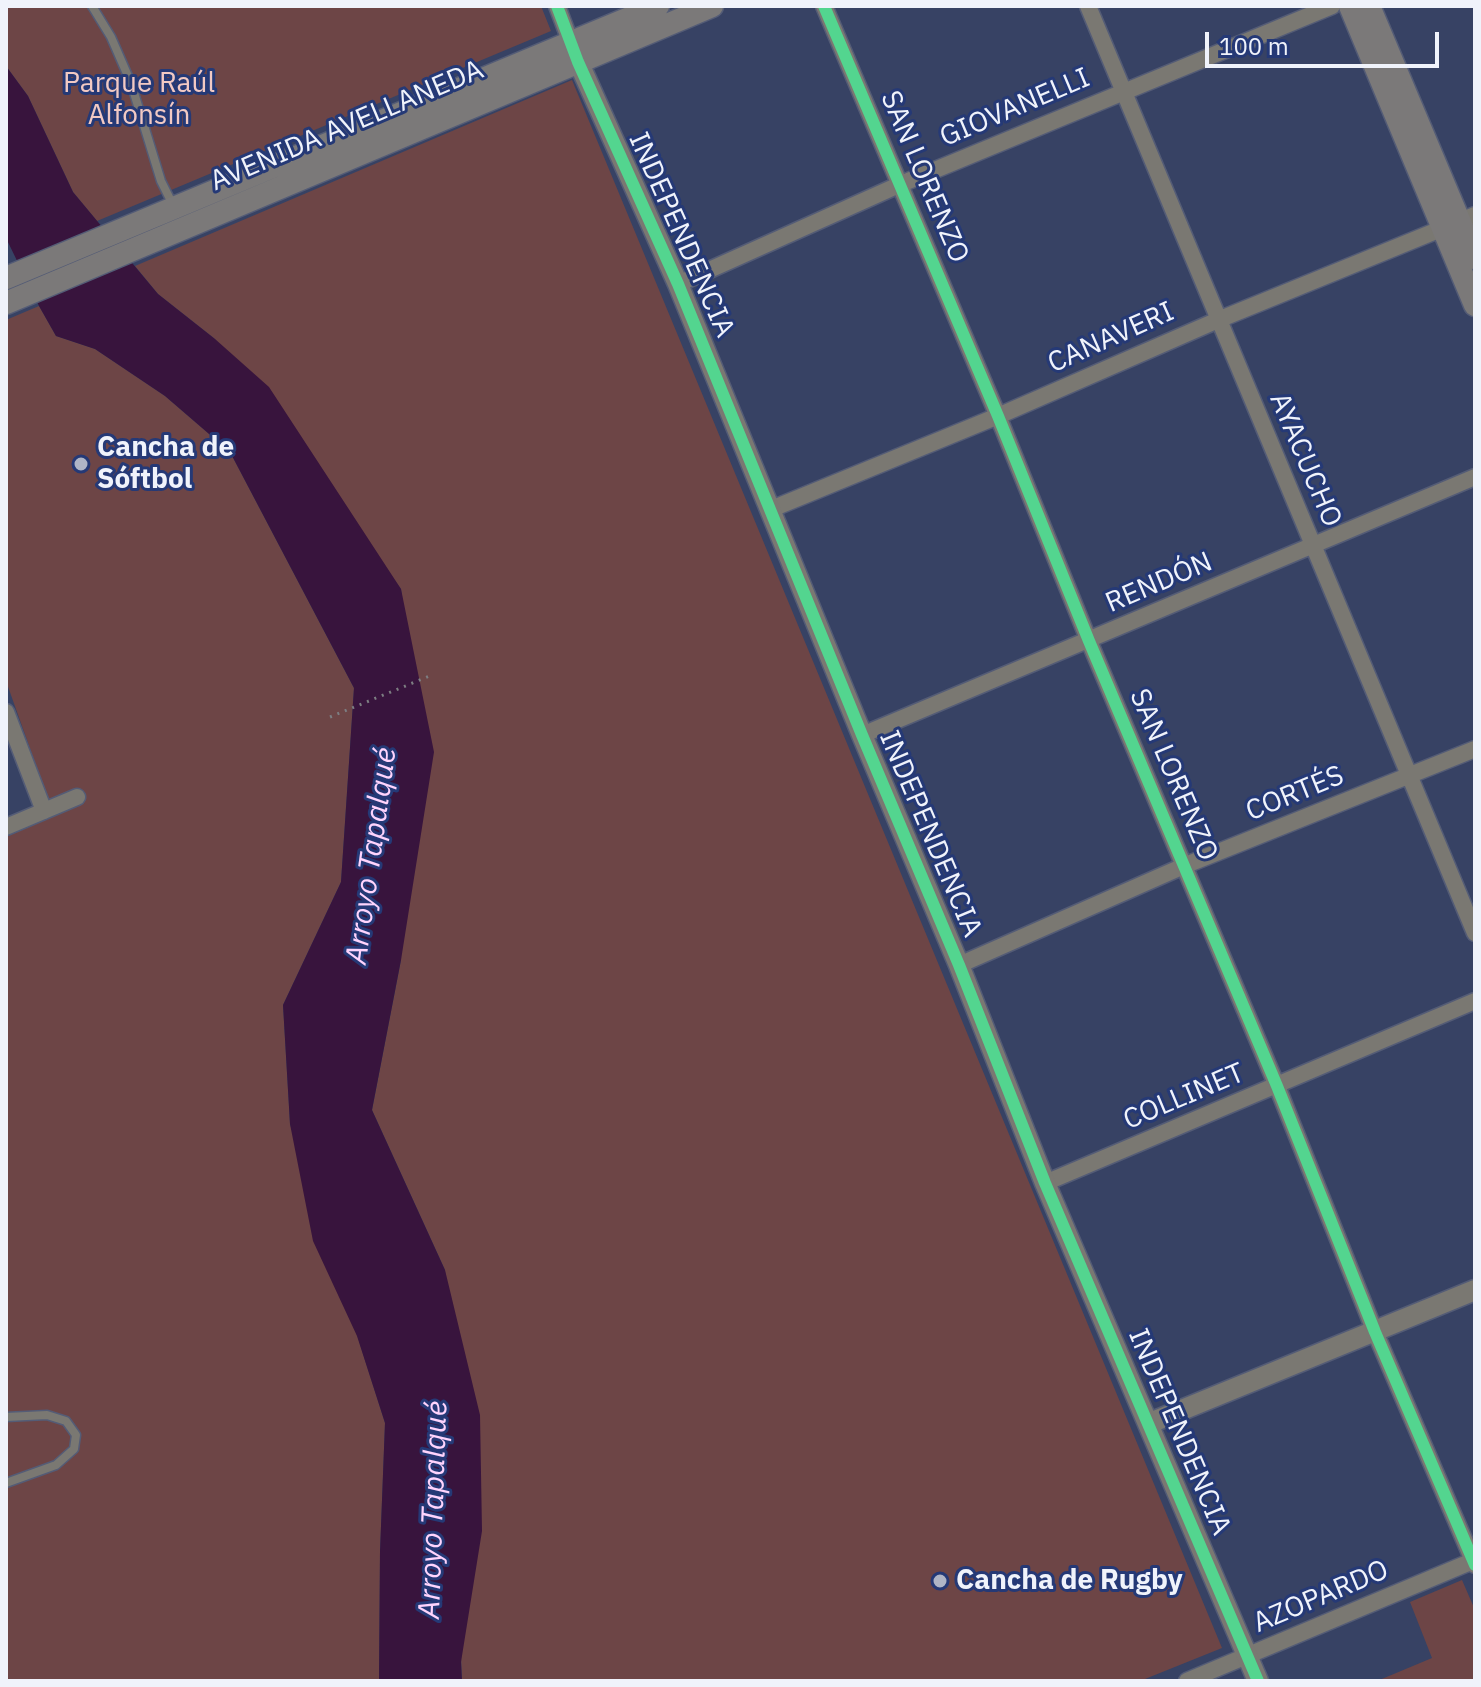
<!DOCTYPE html>
<html>
<head>
<meta charset="utf-8">
<style>
  body { margin:0 }
  #map { position:relative; width:1481px; height:1687px; overflow:hidden; background:#374264; font-family:"IBM Plex Sans",sans-serif }
  canvas { display:block }
  .frame { position:absolute; inset:0; border:8px solid #f0f3fb; pointer-events:none }
  .scale { position:absolute; left:1205px; top:32px; width:234px; height:36px; box-sizing:border-box; border:4px solid #f0f3fb; border-top:0; padding-left:10px; font-size:24px; line-height:28px; white-space:nowrap; color:#f0f3fb; -webkit-text-stroke:6px #253976; paint-order:stroke }
</style>
</head>
<body>
<div id="map">
<canvas width="1481" height="1687"></canvas>
<div class="frame"></div>
<div class="scale">100 m</div>
</div>
<script>
const ctx = document.querySelector('canvas').getContext('2d');
ctx.lineJoin = 'round';
function fill(path, color) {
  ctx.fillStyle = color;
  ctx.fill(path, 'evenodd');
}
function toPath(rows) {
  const path = new Path2D();
  for (const r of rows) {
    path.moveTo(r[0], r[1]);
    for (let i = 2; i < r.length; i += 2) path.lineTo(r[i], r[i + 1]);
  }
  return path;
}
function stroke(path, color, width, dash) {
  ctx.strokeStyle = color;
  ctx.lineWidth = width;
  ctx.lineCap = dash ? 'butt' : 'round';
  ctx.setLineDash(dash || []);
  ctx.stroke(path);
}
function drawText(font, color, halo, rows, align = 'center') {
  ctx.font = font + ' "IBM Plex Sans",sans-serif';
  ctx.lineWidth = 6;
  ctx.setLineDash([]);
  ctx.textBaseline = 'middle';
  ctx.strokeStyle = halo;
  ctx.fillStyle = color;
  for (const [text, x, y, turn = 0] of rows) {
    ctx.save();
    ctx.translate(x, y);
    ctx.rotate((+turn || 0) * Math.PI / 180);
    ctx.textAlign = isNaN(turn) ? turn : align;
    if (halo) ctx.strokeText(text, 0, 0);
    ctx.fillText(text, 0, 0);
    ctx.restore();
  }
}
fill(toPath([
  [6,6,541,6,551,31,97,221,73,192,28,96,6,66],
  [572,80,1222,1648,1140,1681,462,1681,445,1270,372,1110,401,960,405,618,401,589,215,339,158,294,135,266],
  [39,306,56,336,95,349,165,396,230,452,354,688,341,882,283,1005,290,1124,385,1423,380,1552,379,1681,6,1681,6,837,54,816,6,681,6,320],
  [1462,1580,1475,1610,1475,1681,1377,1681,1432,1658,1410,1602]
]), '#6d4546');
fill(toPath([
  [6,66,28,96,73,192,158,294,215,339,269,387,401,589,434,752,401,960,372,1110,445,1270,480,1415,482,1531,461,1662,462,1681,379,1681,380,1552,385,1423,357,1336,313,1241,290,1124,283,1005,341,882,354,688,230,452,165,396,95,349,56,336,39,306,6,238]
]), '#38143d');
const service = toPath([
  [92,6,111,37,131,83,161,181,173,205],
  [6,1417,47,1415,66,1421,76,1435,74,1449,56,1465,6,1483]
]);
const minor = toPath([
  [557,6,571,43],
  [824,6,998,416,1089,641,1277,1086,1375,1332,1475,1565],
  [1088,6,1475,933],
  [678,284,901,184,1332,6],
  [769,510,998,416,1218,320,1475,215],
  [6,712,44,811],
  [862,735,1475,477],
  [6,827,77,797],
  [959,965,1186,865,1475,749],
  [1045,1183,1475,1001],
  [1187,1681,1475,1560]
]);
const tertiary = toPath([
  [573,50,678,284,862,735,959,965,1045,1183,1258,1681],
  [1150,1423,1475,1290]
]);
const secondary = toPath([
  [1350,6,1475,305],
  [1369,6,1475,258],
  [6,278,658,6],
  [6,303,712,6]
]);
stroke(service, '#545c76', 11);
stroke(minor, '#545c76', 19);
stroke(tertiary, '#545c76', 23);
stroke(secondary, '#545c76', 25);
stroke(toPath([
  [330,717,432,675]
]), '#7d7e82', 3, [2, 6]);
stroke(service, '#7a7872', 8);
stroke(minor, '#7a7872', 16);
stroke(tertiary, '#7a7872', 20);
stroke(secondary, '#7b7979', 22);
stroke(toPath([
  [557,6,578,62,678,284,862,735,959,965,1045,1183,1258,1681],
  [824,6,998,416,1089,641,1277,1086,1375,1332,1475,1565]
]), '#53d58f', 12);
for (const [x, y, r, color] of [
  [81,464,8,"#afb5c6"],
  [940,1581,8,"#afb5c6"]
]) {
  const dot = new Path2D();
  dot.arc(x, y, r, 0, 2 * Math.PI);
  ctx.fillStyle = color;
  ctx.fill(dot);
  stroke(dot, '#253976', 3);
}
drawText('28px', '#f2c9c3', '#253976', [
  ["Parque Raúl",139,84],
  ["Alfonsín",139,116]
]);
drawText('28px', '#f0f3fb', '#253976', [
  ["GIOVANELLI",1015,108,-23],
  ["AVENIDA AVELLANEDA",347,126,-23],
  ["SAN LORENZO",924,177,67],
  ["INDEPENDENCIA",681,235,66],
  ["CANAVERI",1111,338,-24],
  ["AYACUCHO",1305,460,67],
  ["RENDÓN",1159,583,-23],
  ["SAN LORENZO",1173,775,67],
  ["CORTÉS",1295,794,-22],
  ["INDEPENDENCIA",930,834,67],
  ["COLLINET",1184,1097,-23],
  ["INDEPENDENCIA",1179,1432,67],
  ["AZOPARDO",1321,1597,-23]
]);
drawText('bold 28px', '#f0f3fb', '#253976', [
  ["Cancha de",97,448],
  ["Sóftbol",97,480],
  ["Cancha de Rugby",956,1581]
], 'left');
drawText('italic 30px', '#ffd4fd', '#253976', [
  ["Arroyo Tapalqué",372,856,-82],
  ["Arroyo Tapalqué",434,1510,-88]
]);
</script>
</body>
</html>
